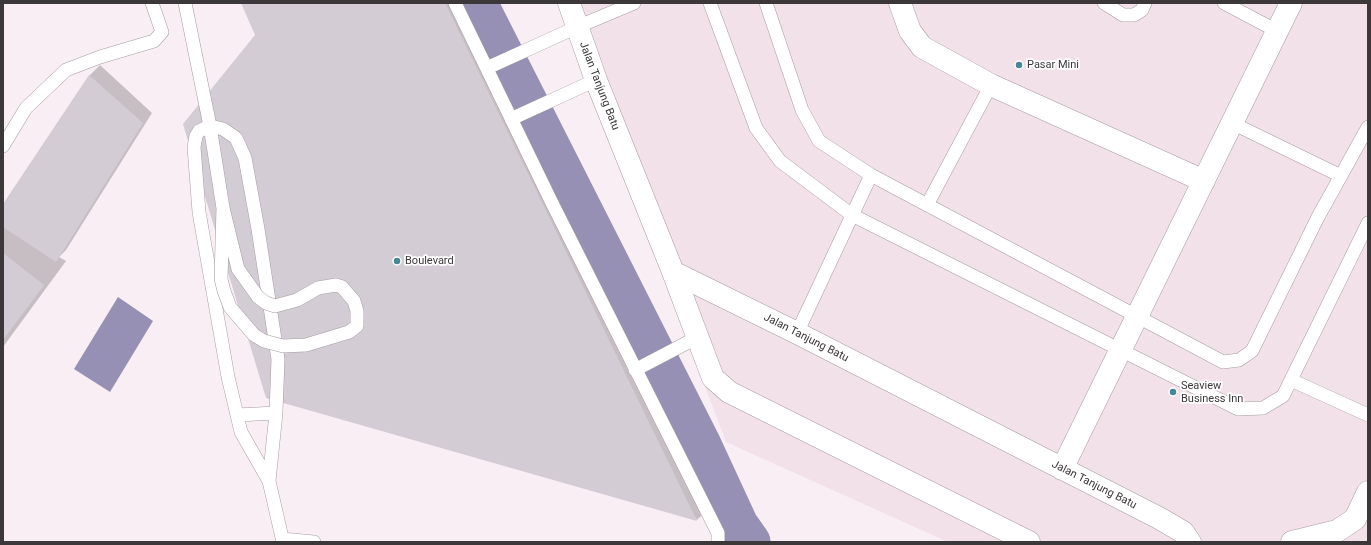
<!DOCTYPE html>
<html>
<head>
<meta charset="utf-8">
<style>
  body { margin:0 }
  #map { position:relative; width:1371px; height:545px; overflow:hidden; background:#f8eef3; font-family:Roboto,sans-serif }
  canvas { display:block }
  .frame { position:absolute; inset:0; border:4px solid #3c383a; pointer-events:none }
</style>
</head>
<body>
<div id="map">
<canvas width="1371" height="545"></canvas>
<div class="frame"></div>
</div>
<script>
const ctx = document.querySelector('canvas').getContext('2d');
ctx.lineJoin = 'round';
function fill(path, color) {
  ctx.fillStyle = color;
  ctx.fill(path, 'evenodd');
}
function toPath(rows) {
  const path = new Path2D();
  for (const r of rows) {
    path.moveTo(r[0], r[1]);
    for (let i = 2; i < r.length; i += 2) path.lineTo(r[i], r[i + 1]);
  }
  return path;
}
function stroke(path, color, width, dash) {
  ctx.strokeStyle = color;
  ctx.lineWidth = width;
  ctx.lineCap = dash ? 'butt' : 'round';
  ctx.setLineDash(dash || []);
  ctx.stroke(path);
}
function drawText(font, color, halo, rows, align = 'center') {
  ctx.font = font + ' Roboto,sans-serif';
  ctx.lineWidth = 3.5;
  ctx.setLineDash([]);
  ctx.textBaseline = 'middle';
  ctx.strokeStyle = halo;
  ctx.fillStyle = color;
  for (const [text, x, y, turn = 0] of rows) {
    ctx.save();
    ctx.translate(x, y);
    ctx.rotate((+turn || 0) * Math.PI / 180);
    ctx.textAlign = isNaN(turn) ? turn : align;
    if (halo) ctx.strokeText(text, 0, 0);
    ctx.fillText(text, 0, 0);
    ctx.restore();
  }
}
fill(toPath([
  [561,3,1368,3,1368,542,948,542,726,442]
]), '#f3e1ea');
fill(toPath([
  [118,297,153,321,110,392,74,369]
]), '#9690b5');
fill(toPath([
  [242,3,471,3,714,503,697,520],
  [100,65,152,113,66,250,59,257,66,261,3,347,3,205,90,75]
]), '#0003');
stroke(toPath([
  [477,3,701,445,738,525,750,542]
]), '#9690b5', 41);
fill(toPath([
  [241,3,445,3,697,521,266,398,183,124,255,35],
  [89,75,143,123,56,262,3,227,3,204],
  [3,253,44,285,3,340]
]), '#d3ccd5');
const lane = toPath([
  [185,3,210,126,223,208],
  [455,3,551,201,718,533,718,542],
  [710,3,756,128,780,161,852,215,1238,409,1263,408,1283,396,1368,223],
  [766,3,802,110,819,141,871,175,1223,362,1239,360,1252,351,1318,217,1368,127],
  [1104,3,1123,15,1134,15,1142,10,1145,3],
  [1224,3,1277,31],
  [487,68,577,27,634,3],
  [511,119,596,80],
  [1232,123,1341,176],
  [3,146,26,108,66,70,100,57,154,41,162,32,152,3],
  [927,205,991,85],
  [797,333,871,175],
  [635,370,696,338],
  [1291,380,1368,415],
  [237,415,276,413],
  [269,481,276,413,278,359,258,229,245,158,236,138,223,129,210,126,199,131,196,136,194,147,199,212,228,377,241,432,269,481,283,542],
  [282,539,314,542]
]);
const street = toPath([
  [569,3,596,80,673,272,713,378,729,392,1029,542],
  [900,3,910,31,922,47,991,85,1204,181],
  [673,272,797,333,1159,518,1183,532,1190,542],
  [1062,469,1291,3],
  [1292,542,1337,531,1355,519,1368,492]
]);
stroke(lane, '#a69ca1', 14);
stroke(street, '#a69ca1', 23);
stroke(lane, '#fff', 13);
stroke(street, '#fff', 22);
const laneBridge = toPath([
  [223,208,238,269,258,297,266,303,275,306,297,300,318,288,336,285,342,287,354,301,357,311,357,326,349,332,306,345,283,346,264,341,254,335,230,307,224,291,221,279,223,208]
]);
stroke(laneBridge, '#a69ca1', 14, []);
stroke(laneBridge, '#fff', 13);
for (const [x, y, r, color] of [
  [1019,65,4,"#448797"],
  [397,261,4,"#448797"],
  [1173,392,4,"#448797"]
]) {
  const dot = new Path2D();
  dot.arc(x, y, r, 0, 2 * Math.PI);
  ctx.fillStyle = color;
  ctx.fill(dot);
  stroke(dot, '#fff', 1.5);
}
drawText('11px', '#3c383a', '#fff', [
  ["Pasar Mini",1027,65],
  ["Boulevard",405,261],
  ["Seaview",1181,386],
  ["Business Inn",1181,399]
], 'left');
drawText('11px', '#3c383a', '#fff', [
  ["Jalan Tanjung Batu",599,86,69],
  ["Jalan Tanjung Batu",806,338,27],
  ["Jalan Tanjung Batu",1094,485,27]
]);
</script>
</body>
</html>
